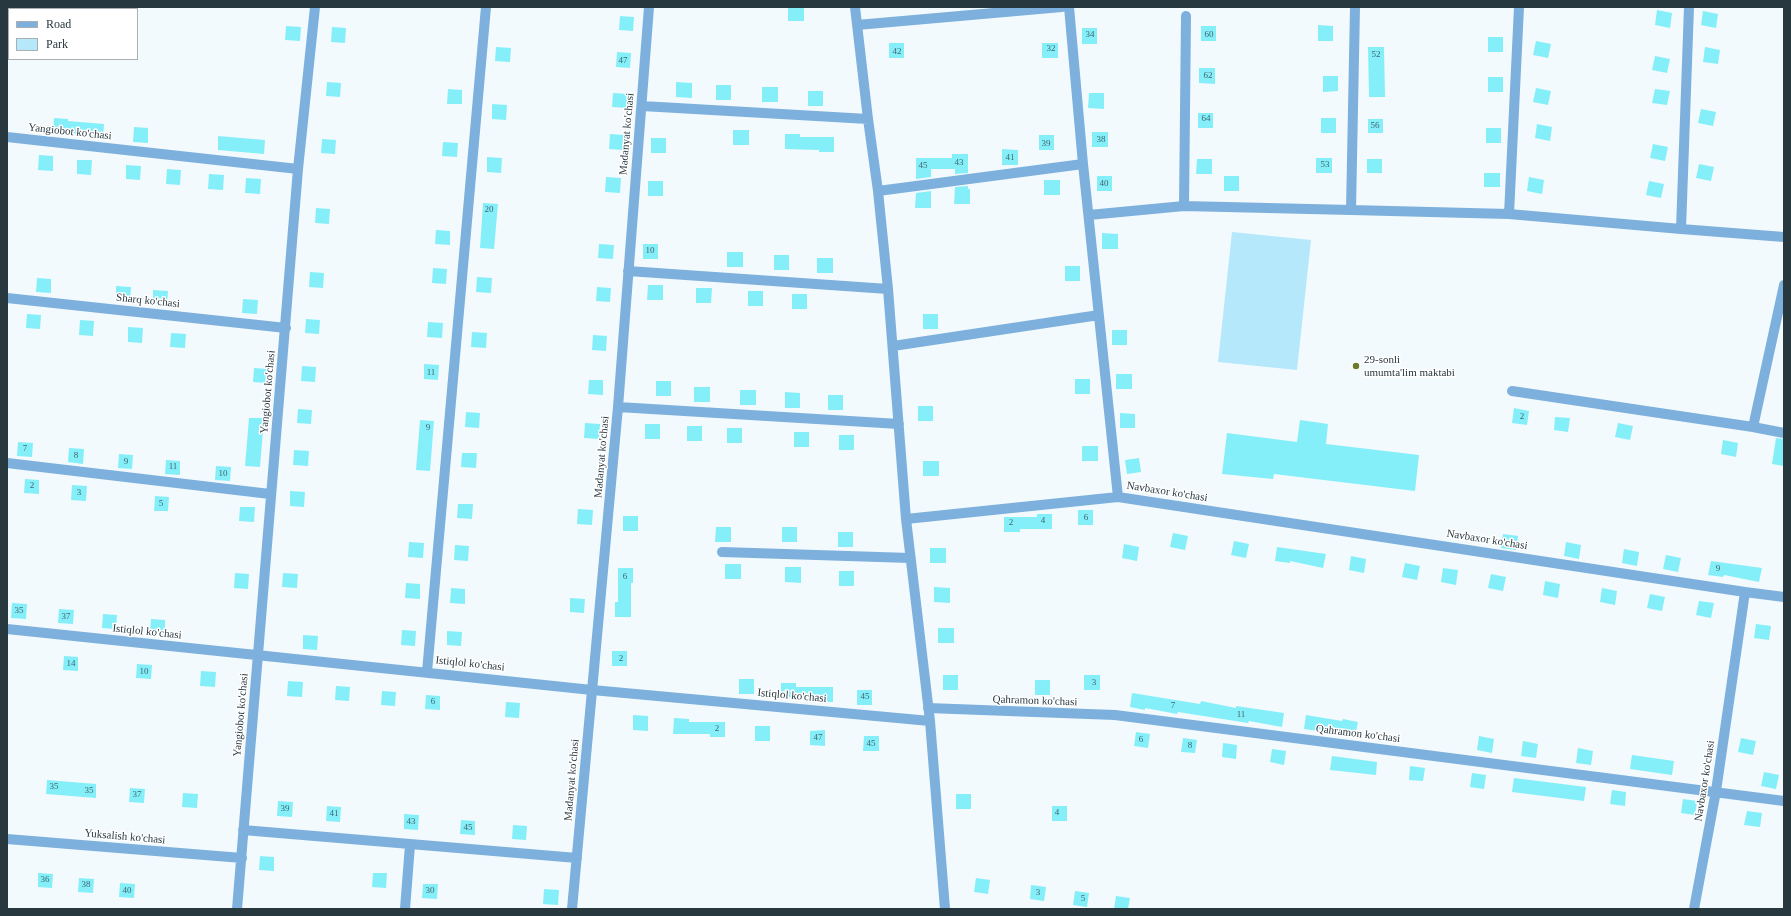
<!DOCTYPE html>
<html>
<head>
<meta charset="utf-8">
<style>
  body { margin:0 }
  #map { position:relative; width:1791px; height:916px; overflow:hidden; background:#f2fafd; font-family:Georgia,serif }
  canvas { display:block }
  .frame { position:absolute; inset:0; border:8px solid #28383f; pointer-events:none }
  .legend { position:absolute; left:8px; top:8px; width:130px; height:52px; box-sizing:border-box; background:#fff; border:1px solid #a9afb2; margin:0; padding:5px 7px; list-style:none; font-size:12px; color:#28383f }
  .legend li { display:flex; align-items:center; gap:8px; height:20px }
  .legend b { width:20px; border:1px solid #a9afb2 }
</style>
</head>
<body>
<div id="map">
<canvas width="1791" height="916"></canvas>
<div class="frame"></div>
<ul class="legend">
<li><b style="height:5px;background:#7db0dc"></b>Road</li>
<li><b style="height:11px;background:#b5e8fb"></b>Park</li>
</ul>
</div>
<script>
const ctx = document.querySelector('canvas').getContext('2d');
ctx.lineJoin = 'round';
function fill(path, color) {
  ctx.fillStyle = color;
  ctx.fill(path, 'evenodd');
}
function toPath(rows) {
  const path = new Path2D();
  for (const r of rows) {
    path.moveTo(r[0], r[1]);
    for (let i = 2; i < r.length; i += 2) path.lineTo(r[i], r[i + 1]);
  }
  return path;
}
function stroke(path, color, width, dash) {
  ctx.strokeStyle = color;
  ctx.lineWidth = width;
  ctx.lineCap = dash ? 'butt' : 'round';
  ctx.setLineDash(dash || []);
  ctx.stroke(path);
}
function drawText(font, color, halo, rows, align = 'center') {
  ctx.font = font + ' Georgia,serif';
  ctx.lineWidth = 3;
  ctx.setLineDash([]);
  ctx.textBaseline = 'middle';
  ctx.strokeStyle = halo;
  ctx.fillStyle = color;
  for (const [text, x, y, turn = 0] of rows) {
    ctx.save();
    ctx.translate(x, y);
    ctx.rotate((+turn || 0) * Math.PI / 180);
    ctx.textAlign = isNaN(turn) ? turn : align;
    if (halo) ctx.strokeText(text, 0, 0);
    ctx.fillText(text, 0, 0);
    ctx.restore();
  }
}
fill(toPath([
  [1232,232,1311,240,1297,370,1218,362]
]), '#b5e8fb');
fill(toPath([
  [788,7,804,7,804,21,788,21],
  [1657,10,1672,13,1670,28,1655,25],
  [1703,11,1718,14,1716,28,1701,25],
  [620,16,634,17,633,31,619,30],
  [1318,25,1333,26,1333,41,1318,41],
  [286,26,301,27,300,41,285,40],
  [1201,26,1216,26,1216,41,1201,41],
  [332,27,346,28,345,43,331,42],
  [1082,28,1097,28,1097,44,1082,44],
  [1488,37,1503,37,1503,52,1488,52],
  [1536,41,1551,44,1548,58,1533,55],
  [889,43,904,43,904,58,889,58],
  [1042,43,1058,43,1058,58,1042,58],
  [496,47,511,48,510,62,495,61],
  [1368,47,1384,47,1385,97,1369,97],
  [1705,47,1720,50,1718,64,1703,62],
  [617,52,631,53,630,68,616,67],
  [1655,56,1670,59,1667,73,1652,70],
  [1199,68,1215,68,1215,84,1199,83],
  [1323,76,1338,76,1338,91,1323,92],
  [1488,77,1503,77,1503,92,1488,92],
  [327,82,341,83,340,97,326,96],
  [676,82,692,83,692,98,676,97],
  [716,85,731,85,731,100,716,100],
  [762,87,778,87,778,102,762,102],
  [1536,88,1551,91,1548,105,1533,102],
  [448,89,462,90,462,104,447,104],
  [1655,89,1670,91,1667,105,1652,103],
  [808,91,823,91,823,106,808,106],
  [613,93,628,94,627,108,612,107],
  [1089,93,1104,93,1104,109,1088,108],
  [492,104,507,105,506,120,492,119],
  [1701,109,1716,112,1713,126,1698,123],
  [1198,113,1213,113,1213,128,1198,128],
  [54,118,68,119,68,121,104,124,103,138,88,137,88,135,53,132],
  [1321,118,1336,118,1336,133,1321,133],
  [1368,119,1383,119,1383,133,1368,133],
  [1537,124,1552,127,1550,141,1535,138],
  [134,127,148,128,148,143,133,142],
  [1486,128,1501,128,1501,143,1486,143],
  [733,130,749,130,749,145,733,145],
  [1092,132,1108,132,1108,147,1092,147],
  [610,134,624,135,623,150,609,149],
  [785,134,800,134,800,137,834,137,834,152,819,152,819,150,785,149],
  [1039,135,1054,135,1054,150,1039,150],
  [218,136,265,140,264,154,218,150],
  [651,138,666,138,666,153,651,153],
  [322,139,336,140,335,154,321,153],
  [443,142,458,143,457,157,442,156],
  [1653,144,1668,147,1665,161,1650,158],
  [1002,149,1018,150,1018,165,1002,165],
  [952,154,968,154,968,173,955,174,955,169,931,169,931,177,916,179,916,158,952,158],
  [39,155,53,156,53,171,38,170],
  [487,157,502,158,501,173,487,172],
  [1316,158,1332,158,1332,173,1316,173],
  [1197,159,1212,159,1212,174,1196,174],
  [1367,159,1382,159,1382,173,1367,173],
  [77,160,92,160,91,175,77,174],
  [1699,164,1714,167,1711,181,1696,178],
  [126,165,141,166,140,180,126,179],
  [167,169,181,170,180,185,166,184],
  [1484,173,1500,173,1500,187,1484,187],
  [209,174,224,175,223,190,208,189],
  [1097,176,1112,176,1112,191,1097,191],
  [1224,176,1239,176,1239,191,1224,191],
  [606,177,621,178,620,193,605,192],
  [1529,177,1544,180,1542,194,1527,191],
  [246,178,261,179,260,194,245,193],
  [1044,180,1060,180,1060,195,1044,195],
  [648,181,663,181,663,196,648,196],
  [1649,181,1664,184,1661,198,1646,195],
  [968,186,968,189,970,189,970,204,954,204,955,187],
  [931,191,931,208,915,208,916,193],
  [483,203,498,204,494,249,480,248],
  [316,208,330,209,329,224,315,223],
  [436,230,450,231,450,245,435,244],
  [1102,233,1118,234,1118,249,1102,249],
  [599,244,614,245,613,259,598,258],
  [643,244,658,244,658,259,643,259],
  [727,252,743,252,743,267,727,267],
  [774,255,789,255,789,270,774,270],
  [817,258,833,258,833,273,817,273],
  [1065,266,1080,266,1080,281,1065,281],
  [433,268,447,269,446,284,432,283],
  [310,272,324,273,323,288,309,287],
  [477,277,492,278,491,293,476,292],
  [37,278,51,279,51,293,36,292],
  [648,285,663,285,663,300,647,300],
  [116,286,131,287,130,301,116,300],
  [597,287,611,288,610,302,596,301],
  [696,288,712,288,711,303,696,303],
  [153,290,168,291,167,305,153,304],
  [748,291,763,291,763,306,748,306],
  [792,294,807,294,807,309,792,309],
  [243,299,258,300,257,314,242,313],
  [27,314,41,315,40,329,26,328],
  [923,314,938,314,938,329,923,329],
  [306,319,320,320,319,334,305,333],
  [80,320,94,321,93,336,79,335],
  [428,322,443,323,442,338,427,337],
  [128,327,143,328,142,343,128,342],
  [1112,330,1127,330,1127,345,1112,345],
  [472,332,487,333,486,348,471,347],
  [171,333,186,334,185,348,170,347],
  [593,335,607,336,606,351,592,350],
  [424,364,439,365,438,380,424,379],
  [302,366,316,367,315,382,301,381],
  [254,368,268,369,267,383,253,382],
  [1116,374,1132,374,1132,389,1116,389],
  [1075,379,1090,379,1090,394,1075,394],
  [589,380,603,380,603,395,588,394],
  [656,381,671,381,671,396,656,396],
  [694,387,710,387,710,402,694,402],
  [740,390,756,390,756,405,740,405],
  [785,392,800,393,800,408,785,408],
  [828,395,843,395,843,410,828,410],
  [918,406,933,406,933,421,918,421],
  [1514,408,1529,411,1527,425,1512,423],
  [298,409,312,410,311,424,297,423],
  [466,412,480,413,479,428,465,427],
  [1120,413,1135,414,1135,428,1120,428],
  [1555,417,1570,418,1568,432,1554,430],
  [249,418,264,418,260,467,245,466],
  [420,420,434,421,430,471,416,470],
  [1300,420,1328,424,1326,444,1419,455,1415,491,1274,474,1273,479,1222,474,1227,433,1297,442],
  [585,423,600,424,599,439,584,438],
  [1618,423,1633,426,1630,440,1615,437],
  [645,424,660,424,660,439,645,439],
  [687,426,702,426,702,441,687,441],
  [727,428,742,428,742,443,727,443],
  [794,432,809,432,809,447,794,447],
  [839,435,854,435,854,450,839,450],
  [1776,438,1784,439,1784,466,1772,464],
  [1723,440,1738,443,1736,457,1721,454],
  [18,442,33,443,32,457,17,456],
  [1082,446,1098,446,1098,461,1082,461],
  [69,448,84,449,83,464,68,462],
  [294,450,309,451,308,466,293,465],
  [462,453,477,453,476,468,461,467],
  [119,454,133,455,132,469,118,468],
  [1139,458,1141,472,1127,474,1125,460],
  [166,460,180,461,180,475,165,474],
  [923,461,939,461,939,476,923,476],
  [216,466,231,467,230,481,215,480],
  [25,479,39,480,39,494,24,493],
  [72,485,87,486,86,501,71,500],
  [290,491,305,492,304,507,290,506],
  [155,496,169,497,168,511,154,511],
  [458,504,473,504,472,519,457,518],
  [240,507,255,507,254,522,239,521],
  [578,509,593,510,592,525,577,524],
  [1078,510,1093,510,1093,525,1078,525],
  [1037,514,1052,514,1052,529,1020,529,1020,532,1004,532,1004,517,1037,517],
  [623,516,638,516,638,531,623,531],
  [716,527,731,527,731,542,715,542],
  [782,527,797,527,797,542,782,542],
  [838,532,853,532,853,547,838,547],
  [1173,533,1188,536,1185,550,1170,547],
  [1503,534,1518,536,1516,550,1501,548],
  [1234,541,1249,544,1246,558,1231,555],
  [409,542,424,543,423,558,408,557],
  [1566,542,1581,545,1579,559,1564,556],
  [1124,544,1139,547,1137,561,1122,558],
  [455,545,469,546,468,561,454,560],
  [1277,547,1326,554,1323,568,1290,561,1290,563,1275,561],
  [930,548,946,548,946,563,930,563],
  [1624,549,1639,552,1637,566,1622,563],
  [1666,555,1681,558,1678,572,1663,569],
  [1351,556,1366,559,1364,573,1349,570],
  [1711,561,1762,568,1759,582,1724,575,1723,577,1708,575],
  [1405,563,1420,566,1417,580,1402,577],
  [725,564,741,564,741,579,725,579],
  [785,567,801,567,801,583,785,582],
  [618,568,633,568,633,583,631,583,631,617,615,617,615,602,618,602],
  [1443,568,1458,570,1456,585,1441,582],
  [839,571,854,571,854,586,839,586],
  [235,573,249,574,248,589,234,588],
  [283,573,298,574,297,588,282,587],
  [1491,574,1506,577,1503,591,1488,588],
  [1545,581,1560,584,1558,598,1543,595],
  [406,583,420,584,420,599,405,598],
  [934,587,950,588,950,603,934,602],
  [451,588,465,589,465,604,450,603],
  [1602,588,1617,591,1615,605,1600,602],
  [1650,594,1665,597,1662,611,1647,608],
  [570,598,585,599,584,613,570,612],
  [1699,601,1714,603,1711,618,1696,615],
  [12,603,27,604,26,619,11,618],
  [59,609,74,610,73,624,58,623],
  [103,614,117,615,116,629,102,628],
  [151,619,165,620,165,634,150,633],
  [1756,624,1771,626,1769,640,1754,638],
  [938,628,954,628,954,643,938,643],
  [402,630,416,631,415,646,401,645],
  [447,631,462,632,461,646,447,645],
  [303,635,318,636,317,650,303,649],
  [612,651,627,651,627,666,612,666],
  [64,656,78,657,78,671,63,670],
  [137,664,152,665,151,679,136,678],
  [201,671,216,672,215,687,200,686],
  [943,675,958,675,958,690,943,690],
  [1084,675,1100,675,1100,690,1084,690],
  [739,679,754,679,754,694,739,694],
  [1035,680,1050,680,1050,695,1035,695],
  [288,681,303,682,302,697,287,696],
  [781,683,796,683,796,687,833,687,833,702,817,702,817,698,781,698],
  [336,686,350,687,349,701,335,700],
  [857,690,872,690,872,705,857,705],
  [382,691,396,692,395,706,381,705],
  [1132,693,1200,704,1201,701,1236,708,1236,706,1284,713,1282,727,1249,721,1248,723,1178,712,1177,714,1145,708,1145,710,1130,707],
  [426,695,440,696,440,710,425,709],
  [506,702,520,703,519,718,505,717],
  [633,715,648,716,648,731,633,730],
  [1306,715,1342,721,1343,719,1358,722,1355,736,1319,729,1319,731,1304,729],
  [674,718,689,719,689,722,725,722,725,737,710,737,710,734,673,734],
  [755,726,770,726,770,741,755,741],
  [825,730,825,746,810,745,810,731],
  [1136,732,1150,734,1148,748,1134,746],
  [864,736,879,736,879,751,863,751],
  [1479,736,1494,739,1492,753,1477,750],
  [1183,738,1197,740,1195,753,1181,752],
  [1741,738,1756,741,1753,755,1738,752],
  [1523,741,1538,744,1536,758,1521,756],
  [1223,743,1237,745,1236,759,1222,757],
  [1578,748,1593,751,1591,765,1576,763],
  [1272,749,1286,751,1284,765,1270,762],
  [1632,755,1674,761,1672,775,1630,769],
  [1332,756,1377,762,1376,775,1330,770],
  [1410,766,1425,768,1423,781,1409,780],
  [1764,772,1779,775,1776,789,1761,786],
  [1472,773,1486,775,1484,789,1470,787],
  [1514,778,1586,787,1584,801,1512,792],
  [47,780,96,784,96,798,46,794],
  [130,788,145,789,144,803,129,802],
  [1612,790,1626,792,1625,806,1610,804],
  [183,793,198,794,197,808,182,807],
  [956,794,971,794,971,809,956,809],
  [1683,799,1697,801,1695,815,1681,813],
  [278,801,293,802,292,817,277,816],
  [327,806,341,807,340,822,326,821],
  [1052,806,1067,806,1067,821,1052,821],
  [1747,811,1762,813,1760,827,1744,825],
  [404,814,419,815,418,830,404,829],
  [461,820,475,821,475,835,460,834],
  [513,825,527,826,526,840,512,839],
  [260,856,274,857,274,871,259,870],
  [38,873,53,874,52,888,38,887],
  [373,873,387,873,386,888,372,887],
  [79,878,94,879,93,893,78,892],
  [976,878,990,880,988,894,974,892],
  [120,883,135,884,134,898,119,897],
  [423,884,438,884,437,899,422,898],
  [1031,885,1046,887,1044,901,1030,899],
  [544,889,559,890,558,905,543,904],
  [1075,891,1089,893,1087,907,1073,905],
  [1116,896,1130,898,1128,909,1114,909]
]), '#85eff9');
stroke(toPath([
  [42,7,43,9],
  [855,7,868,119,878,191,888,289,906,519,930,721,945,909],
  [1069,7,1083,164,1118,497],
  [1689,7,1681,229,1784,237],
  [1186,16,1184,206,1351,210,1355,7],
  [857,25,1062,7],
  [642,106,868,119],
  [7,137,298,169],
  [878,191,1083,164],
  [1351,210,1509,214,1681,229],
  [1509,214,1519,7],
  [1089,215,1184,206],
  [628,271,888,289],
  [1784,285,1753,427,1784,433],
  [7,298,286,328],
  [893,346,1099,315],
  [1512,391,1753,427],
  [618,407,899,424],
  [7,463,270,494],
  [906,519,1118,497,1745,592,1716,791,1694,909],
  [722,552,910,558],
  [1745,592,1784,597],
  [7,629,592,690,930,721],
  [427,672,486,7],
  [928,708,1115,715,1784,801],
  [243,830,577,858],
  [7,839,242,858],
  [237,909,298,169,315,7],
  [405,909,410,845],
  [572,909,618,407,649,7]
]), '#7db0dc', 10);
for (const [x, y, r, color] of [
  [1356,366,4,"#6c7c2b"]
]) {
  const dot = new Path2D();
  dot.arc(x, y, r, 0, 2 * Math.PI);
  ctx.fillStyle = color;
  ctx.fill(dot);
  stroke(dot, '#fff', 1.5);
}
drawText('9px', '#3f666e', null, [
  ["34",1090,35],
  ["60",1209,35],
  ["32",1051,49],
  ["42",897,52],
  ["52",1376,55],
  ["47",623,61],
  ["62",1208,76],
  ["64",1206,119],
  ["56",1375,126],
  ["38",1101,140],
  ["39",1046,144],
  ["41",1010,158],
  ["43",959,163],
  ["53",1325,165],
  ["45",923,166],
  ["40",1104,184],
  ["20",489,210],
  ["10",650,251],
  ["11",431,373],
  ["2",1522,417],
  ["9",428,428],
  ["7",25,449],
  ["8",76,456],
  ["9",126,462],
  ["11",173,467],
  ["10",223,474],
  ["2",32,486],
  ["3",79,493],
  ["5",161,504],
  ["6",1086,518],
  ["4",1043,521],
  ["2",1011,523],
  ["9",1718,569],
  ["6",625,577],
  ["35",19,611],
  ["37",66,617],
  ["2",621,659],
  ["14",71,664],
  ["10",144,672],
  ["3",1094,683],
  ["45",865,697],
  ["6",433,702],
  ["7",1173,706],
  ["11",1241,715],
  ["2",717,729],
  ["47",818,738],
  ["6",1141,740],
  ["45",871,744],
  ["8",1190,746],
  ["35",54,787],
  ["35",89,791],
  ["37",137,795],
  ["39",285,809],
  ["4",1057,813],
  ["41",334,814],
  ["43",411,822],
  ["45",468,828],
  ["36",45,880],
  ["38",86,885],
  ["40",127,891],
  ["30",430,891],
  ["3",1038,893],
  ["5",1083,899]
]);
drawText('11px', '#28383f', '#fff', [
  ["Yangiobot ko'chasi",70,132,6],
  ["Madanyat ko'chasi",627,134,-85],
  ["Sharq ko'chasi",148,301,6],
  ["Yangiobot ko'chasi",268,392,-85],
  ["Madanyat ko'chasi",602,457,-85],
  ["Navbaxor ko'chasi",1167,492,9],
  ["Navbaxor ko'chasi",1487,540,9],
  ["Istiqlol ko'chasi",147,632,6],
  ["Istiqlol ko'chasi",470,664,6],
  ["Istiqlol ko'chasi",792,696,5],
  ["Qahramon ko'chasi",1035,701,2],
  ["Yangiobot ko'chasi",241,715,-85],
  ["Qahramon ko'chasi",1358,734,7],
  ["Madanyat ko'chasi",572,780,-85],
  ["Navbaxor ko'chasi",1705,781,-81],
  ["Yuksalish ko'chasi",125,837,5]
]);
drawText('11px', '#28383f', '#fff', [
  ["29-sonli",1364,360],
  ["umumta'lim maktabi",1364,373]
], 'left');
</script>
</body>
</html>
